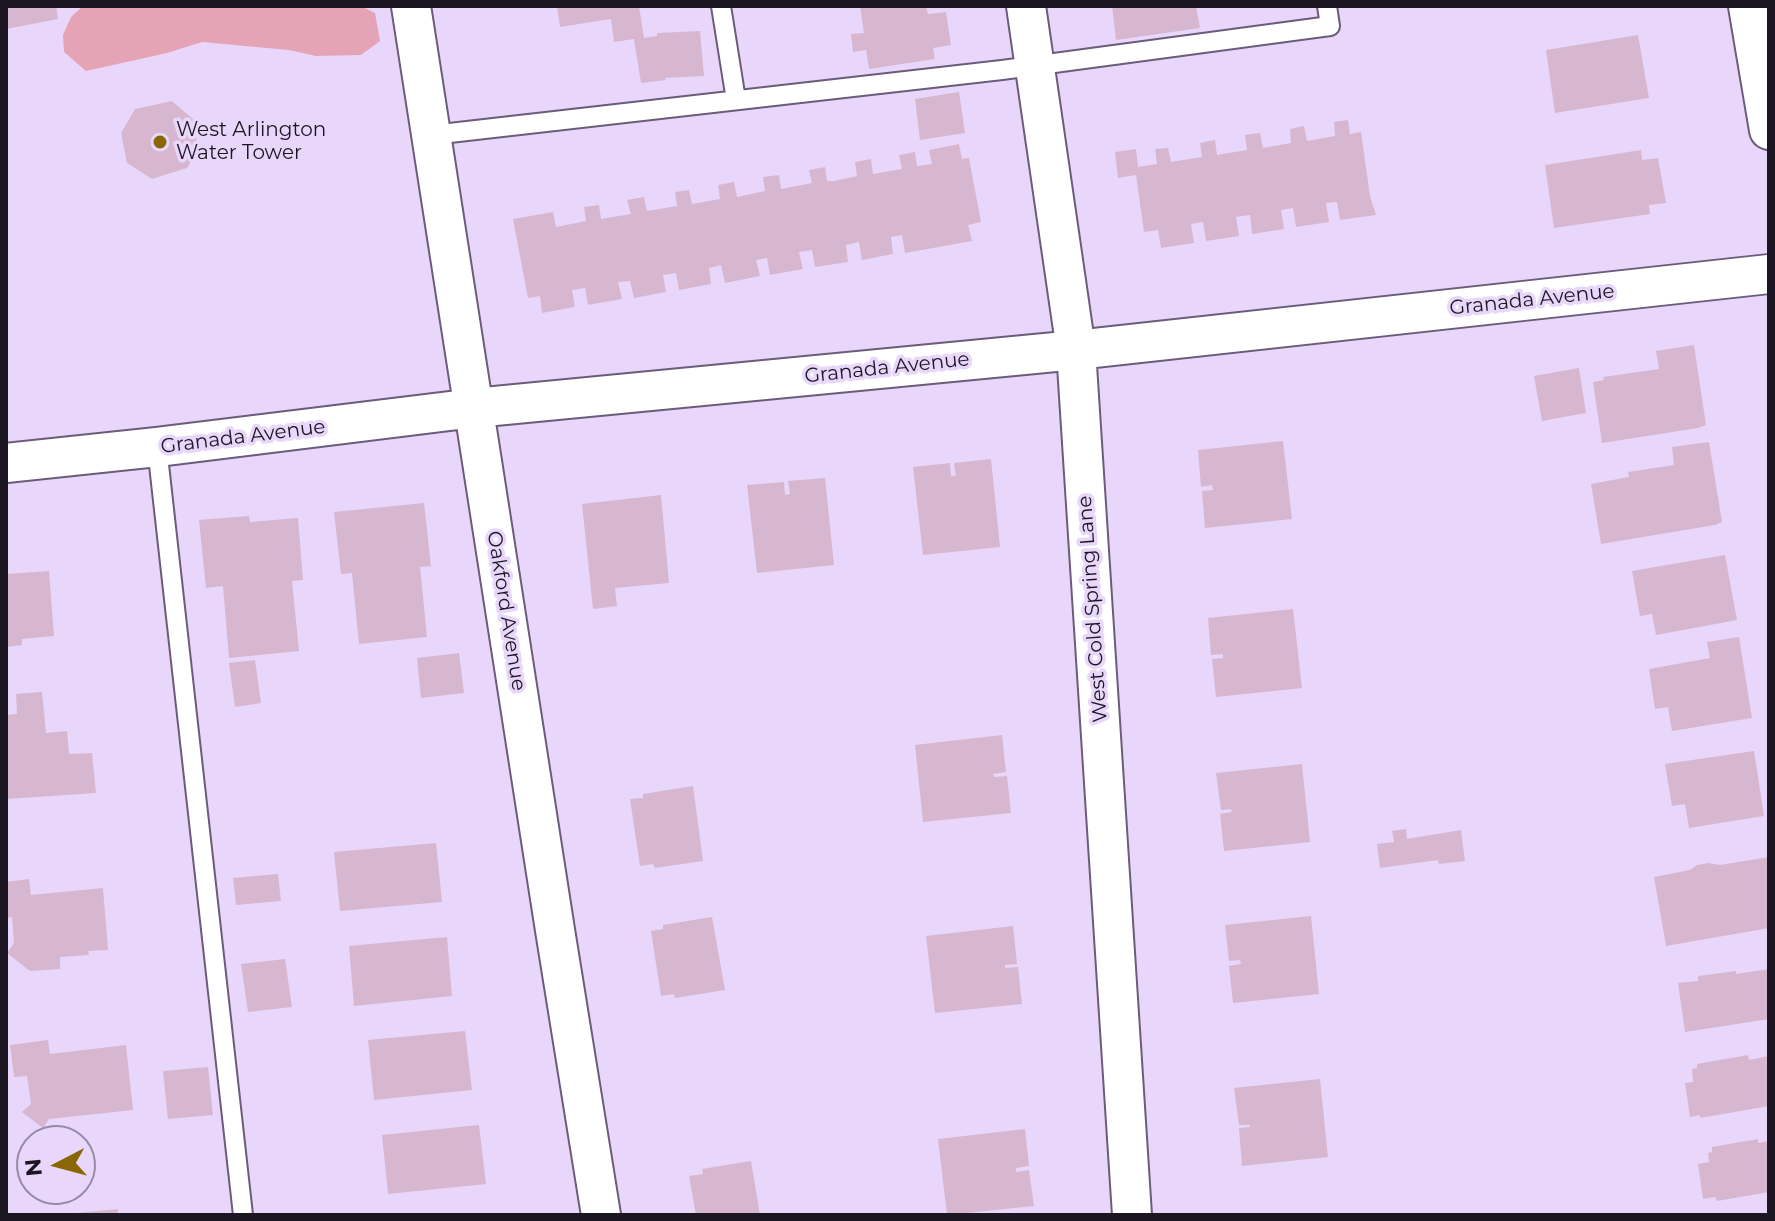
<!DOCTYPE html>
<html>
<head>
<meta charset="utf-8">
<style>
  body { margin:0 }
  #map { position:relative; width:1775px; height:1221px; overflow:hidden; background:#e8d7fa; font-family:Montserrat,sans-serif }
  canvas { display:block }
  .frame { position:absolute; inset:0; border:8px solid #1c1622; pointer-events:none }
  .north { position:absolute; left:16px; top:1125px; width:80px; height:80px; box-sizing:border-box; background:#e8d7fa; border:2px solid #968aa4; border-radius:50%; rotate:264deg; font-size:22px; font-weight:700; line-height:32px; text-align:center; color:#1c1622 }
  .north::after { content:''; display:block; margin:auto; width:28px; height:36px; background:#8a6605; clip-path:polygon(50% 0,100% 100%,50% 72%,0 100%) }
</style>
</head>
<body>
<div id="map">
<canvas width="1775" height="1221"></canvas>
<div class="frame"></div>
<div class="north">N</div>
</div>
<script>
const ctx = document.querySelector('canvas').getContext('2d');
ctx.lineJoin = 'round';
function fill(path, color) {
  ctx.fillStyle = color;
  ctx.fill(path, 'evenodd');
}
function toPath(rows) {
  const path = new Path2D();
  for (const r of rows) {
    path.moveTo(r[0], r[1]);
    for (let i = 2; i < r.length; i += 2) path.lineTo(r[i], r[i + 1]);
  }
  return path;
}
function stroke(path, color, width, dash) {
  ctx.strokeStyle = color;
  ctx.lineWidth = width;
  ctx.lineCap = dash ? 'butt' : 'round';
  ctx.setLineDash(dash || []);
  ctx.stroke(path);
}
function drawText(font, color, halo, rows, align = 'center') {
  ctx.font = font + ' Montserrat,sans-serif';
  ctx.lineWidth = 7;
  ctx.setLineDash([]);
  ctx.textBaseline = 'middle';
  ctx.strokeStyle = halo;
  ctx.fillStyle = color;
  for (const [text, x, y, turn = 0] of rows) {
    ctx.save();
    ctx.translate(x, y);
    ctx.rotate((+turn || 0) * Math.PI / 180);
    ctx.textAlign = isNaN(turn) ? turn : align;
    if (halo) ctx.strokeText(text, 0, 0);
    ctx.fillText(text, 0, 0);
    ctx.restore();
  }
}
fill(toPath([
  [83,6,361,6,375,13,380,41,361,55,316,56,289,50,202,42,167,53,86,71,64,52,63,35,71,17]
]), '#e4a4b5');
fill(toPath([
  [6,6,56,6,58,19,6,29],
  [557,6,639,6,644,38,657,36,657,33,700,31,704,76,665,78,666,80,641,83,634,39,614,42,611,19,560,27],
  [860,6,926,6,928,14,946,12,951,45,933,48,935,59,869,69,866,50,853,52,851,34,864,33],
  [1112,6,1196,6,1200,28,1116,40],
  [1638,35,1649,98,1555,113,1546,50],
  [959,92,965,133,920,140,915,99],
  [172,101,194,120,198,150,187,168,152,179,127,163,121,133,135,109],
  [1348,120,1350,134,1361,132,1370,196,1376,215,1340,220,1337,202,1326,203,1329,222,1296,227,1293,208,1281,210,1284,229,1252,234,1250,215,1236,217,1239,236,1206,241,1203,222,1191,224,1194,243,1161,248,1158,230,1144,232,1136,175,1118,178,1115,152,1136,149,1138,167,1157,164,1155,149,1168,148,1171,162,1202,157,1200,143,1215,140,1217,155,1247,150,1245,135,1260,133,1263,148,1291,143,1290,129,1304,126,1307,141,1335,136,1334,122],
  [959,144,962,159,969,158,981,222,968,225,972,241,905,253,902,235,891,237,893,254,862,260,859,242,846,245,848,262,815,267,812,250,799,252,803,269,770,275,767,258,756,260,760,276,725,283,721,265,709,268,711,284,679,290,676,273,663,275,666,292,634,298,630,281,618,282,622,299,588,305,585,288,572,290,575,307,542,313,540,296,528,298,513,219,553,212,556,227,586,221,584,207,599,205,601,219,631,214,627,200,644,197,647,211,677,206,675,192,689,190,692,204,720,199,718,185,734,182,737,197,765,191,763,177,779,175,781,189,812,183,809,170,825,167,827,181,834,181,857,176,855,162,871,159,873,174,902,169,899,155,915,152,917,166,932,164,929,150],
  [1641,150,1642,160,1658,158,1666,203,1649,205,1650,214,1554,228,1545,165],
  [1694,345,1706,425,1698,428,1602,443,1593,382,1604,380,1603,377,1659,369,1656,351],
  [1579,368,1586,413,1542,421,1534,376],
  [1283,441,1292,519,1205,528,1202,491,1213,490,1212,485,1201,487,1198,450],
  [1709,442,1722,522,1715,525,1601,544,1591,484,1629,477,1628,472,1674,465,1672,447],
  [991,459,1000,547,923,555,913,467,950,463,951,476,953,476,956,475,954,463],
  [825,478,834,565,757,573,747,485,784,482,785,495,790,494,788,481],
  [661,495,669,583,615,588,617,606,593,609,582,504],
  [424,503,431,566,420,567,427,637,359,644,352,573,341,574,334,512],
  [249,516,250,522,298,518,303,580,292,581,299,651,229,658,223,586,206,588,199,520],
  [1725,555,1737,620,1656,635,1652,614,1640,616,1632,571],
  [49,571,54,636,22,639,22,645,6,647,6,574],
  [1293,609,1302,688,1216,697,1212,659,1223,658,1223,654,1211,655,1208,618],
  [1739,637,1752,718,1672,731,1668,707,1655,709,1649,669,1710,658,1707,642],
  [459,653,464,693,421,698,417,658],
  [255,660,261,703,235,707,229,663],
  [42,692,46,733,67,731,69,754,92,753,96,793,6,799,6,715,17,714,16,694],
  [1002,735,1006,772,993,774,994,777,1007,776,1011,813,923,822,915,745],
  [1754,751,1764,816,1689,828,1685,804,1672,806,1665,764],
  [1302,764,1310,842,1224,851,1220,814,1232,812,1231,809,1221,810,1216,773],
  [693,786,703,861,655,868,653,864,640,866,630,799,643,798,643,794],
  [1406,829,1407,839,1461,830,1465,861,1439,864,1438,860,1380,868,1377,844,1394,842,1392,831],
  [436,843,442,902,340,911,334,852],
  [1769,857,1769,928,1666,946,1654,877,1690,870,1697,865,1709,863,1720,865],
  [278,874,281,901,236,905,233,878],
  [29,879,31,895,103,888,108,950,88,951,89,955,60,957,60,969,30,971,7,953,14,943,12,917,6,918,6,882],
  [1311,916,1319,994,1233,1003,1229,966,1241,964,1240,960,1229,961,1225,925],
  [712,917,725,990,675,998,674,994,661,996,651,931,663,929,663,925],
  [1013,926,1017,964,1005,965,1005,968,1018,967,1022,1004,935,1013,926,936],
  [447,937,452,996,354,1006,349,946],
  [285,959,292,1007,248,1012,241,964],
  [1769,969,1769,1019,1685,1032,1678,983,1698,981,1698,976,1736,971,1736,974],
  [465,1031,472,1090,374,1100,368,1040],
  [48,1040,50,1054,126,1045,133,1110,49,1119,43,1128,22,1112,31,1104,27,1076,14,1077,10,1045],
  [1748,1055,1749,1060,1769,1056,1769,1106,1700,1118,1700,1115,1690,1117,1685,1083,1693,1082,1692,1069,1697,1068,1697,1064],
  [208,1067,213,1115,168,1119,163,1071],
  [1320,1079,1328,1157,1242,1166,1239,1128,1250,1127,1250,1125,1239,1125,1234,1088],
  [479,1125,486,1184,388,1194,382,1135],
  [1025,1129,1029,1166,1016,1168,1016,1172,1029,1170,1034,1206,947,1215,938,1139],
  [1758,1139,1758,1143,1769,1141,1769,1192,1717,1201,1715,1197,1703,1199,1698,1164,1709,1162,1708,1153,1712,1152,1712,1147],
  [751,1161,760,1215,696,1215,689,1176,703,1174,702,1169],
  [118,1209,118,1215,76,1215,76,1213]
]), '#d7b7d0');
const lane = toPath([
  [721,6,736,100],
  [432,135,1002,70,1330,26,1327,6],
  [157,447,243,1215]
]);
const street = toPath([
  [411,6,555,930,601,1215],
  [1026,6,1076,350,1132,1215],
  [1748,6,1769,130],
  [6,463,157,447,474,408,1076,350,1769,274]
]);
stroke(lane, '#6b5c7a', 22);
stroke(street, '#6b5c7a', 42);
stroke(lane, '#fff', 18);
stroke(street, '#fff', 38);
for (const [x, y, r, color] of [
  [160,142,8,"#8a6605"]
]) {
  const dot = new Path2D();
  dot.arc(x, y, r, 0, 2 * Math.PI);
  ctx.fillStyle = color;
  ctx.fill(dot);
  stroke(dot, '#e8d7fa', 3);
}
drawText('20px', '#1c1622', '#e8d7fa', [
  ["West Arlington",176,130],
  ["Water Tower",176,153]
], 'left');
drawText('20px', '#1c1622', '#e8d7fa', [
  ["Granada Avenue",1532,300,-6],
  ["Granada Avenue",887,368,-6],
  ["Granada Avenue",243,437,-7],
  ["West Cold Spring Lane",1093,609,-94],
  ["Oakford Avenue",506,611,81]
]);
</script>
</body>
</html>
